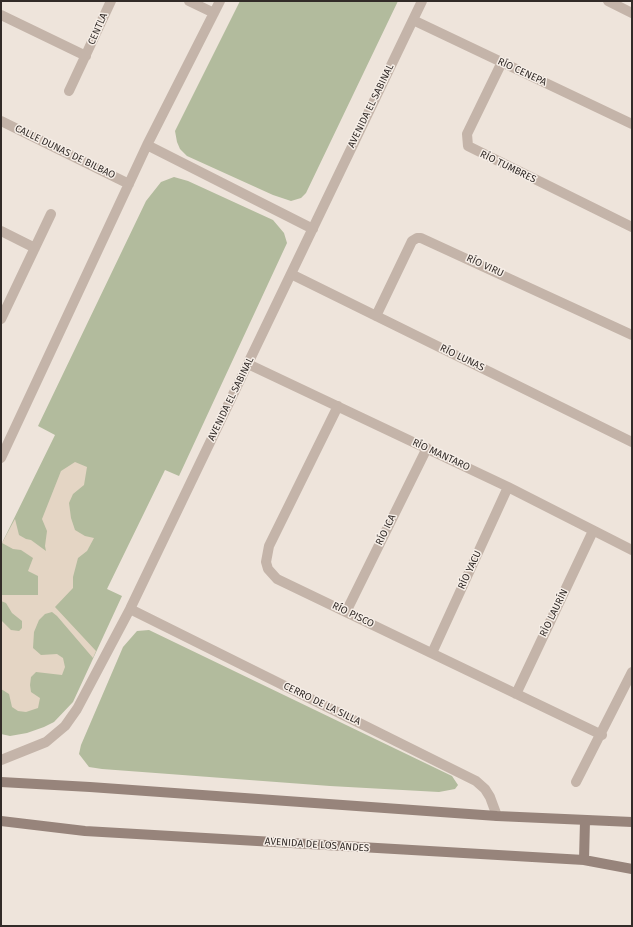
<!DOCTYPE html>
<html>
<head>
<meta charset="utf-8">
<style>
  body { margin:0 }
  #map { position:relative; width:633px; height:927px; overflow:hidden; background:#eee4db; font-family:"Fira Sans",sans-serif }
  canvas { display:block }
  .frame { position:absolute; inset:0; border:2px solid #322b28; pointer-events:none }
</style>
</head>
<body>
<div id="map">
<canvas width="633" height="927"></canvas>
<div class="frame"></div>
</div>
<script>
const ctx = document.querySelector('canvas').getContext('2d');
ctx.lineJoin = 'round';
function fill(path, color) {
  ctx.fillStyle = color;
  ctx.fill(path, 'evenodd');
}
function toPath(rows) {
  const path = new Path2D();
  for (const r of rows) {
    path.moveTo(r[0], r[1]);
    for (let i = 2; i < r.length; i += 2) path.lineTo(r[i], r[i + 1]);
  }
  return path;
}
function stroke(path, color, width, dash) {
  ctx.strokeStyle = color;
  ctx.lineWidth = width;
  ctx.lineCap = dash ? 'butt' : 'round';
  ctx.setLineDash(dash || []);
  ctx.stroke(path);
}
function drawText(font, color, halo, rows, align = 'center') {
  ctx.font = font + ' "Fira Sans",sans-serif';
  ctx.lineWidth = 3;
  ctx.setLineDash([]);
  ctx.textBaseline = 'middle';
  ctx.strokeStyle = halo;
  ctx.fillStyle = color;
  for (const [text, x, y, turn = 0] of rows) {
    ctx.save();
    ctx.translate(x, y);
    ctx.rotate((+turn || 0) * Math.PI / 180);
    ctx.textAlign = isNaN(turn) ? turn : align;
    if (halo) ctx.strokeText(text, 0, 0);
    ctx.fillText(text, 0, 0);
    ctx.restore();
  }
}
fill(toPath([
  [240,1,398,1,306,193,301,198,291,201,273,195,187,156,180,149,177,142,175,131],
  [174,177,188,181,273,220,284,233,287,243,179,476,165,470,107,589,122,596,73,702,54,722,44,727,27,733,10,736,1,734,1,545,55,435,38,426,146,201,161,182],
  [149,630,452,776,458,785,455,789,439,792,330,786,102,769,89,767,79,754,81,745,123,647,137,631]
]), '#b2bb9d');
fill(toPath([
  [75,462,87,467,84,485,73,494,69,503,71,518,75,530,85,536,94,538,87,551,78,558,73,577,73,588,55,607,96,651,93,658,57,616,52,612,45,614,39,620,34,632,33,648,41,655,57,654,63,658,65,667,62,675,36,672,31,677,30,685,31,692,40,698,38,708,26,712,18,711,12,707,9,694,1,689,1,620,11,630,19,631,22,628,22,621,12,613,6,603,1,601,1,595,38,595,38,576,28,571,33,558,21,550,13,549,2,543,15,519,19,535,26,539,31,540,46,551,45,546,47,531,42,519,61,471]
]), '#e4d5c4');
stroke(toPath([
  [189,1,214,13],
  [608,1,632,13],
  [1,15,86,56],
  [413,20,632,124],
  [502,62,467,134,468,146,632,227],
  [69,91,111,1],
  [1,121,129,184],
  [147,145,313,229],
  [1,231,35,248],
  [291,274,632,442],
  [376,316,412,241,417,238,421,238,632,335],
  [1,319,51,214],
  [248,364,508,487,632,550],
  [338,406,269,546,266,562,268,569,277,579,602,735],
  [1,458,147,145,220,1],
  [130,609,476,781,485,789,490,797,497,816],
  [346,612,427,448],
  [432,653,508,487],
  [516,694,593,531],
  [1,760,46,742,65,726,77,709,130,609,422,1],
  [576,782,632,672]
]), '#c4b4a9', 10);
stroke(toPath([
  [1,782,90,787,497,816,632,822],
  [1,821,85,831,584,860,632,869],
  [584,860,585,821]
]), '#97847b', 10);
drawText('10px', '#322b28', '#f6eee7', [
  ["CENTLA",98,29,-66],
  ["RÍO CENEPA",522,72,25],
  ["AVENIDA EL SABINAL",371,106,-64],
  ["CALLE DUNAS DE BILBAO",65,152,26],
  ["RÍO TUMBRES",508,167,26],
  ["RÍO VIRU",485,266,25],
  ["RÍO LUNAS",462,358,26],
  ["AVENIDA EL SABINAL",231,399,-64],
  ["RÍO MANTARO",441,455,25],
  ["RÍO ICA",386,530,-64],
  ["RÍO YACU",470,570,-65],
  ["RÍO LAURÍN",554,613,-64],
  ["RÍO PISCO",353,615,26],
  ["CERRO DE LA SILLA",322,704,26],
  ["AVENIDA DE LOS ANDES",317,845,4]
]);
</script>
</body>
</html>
